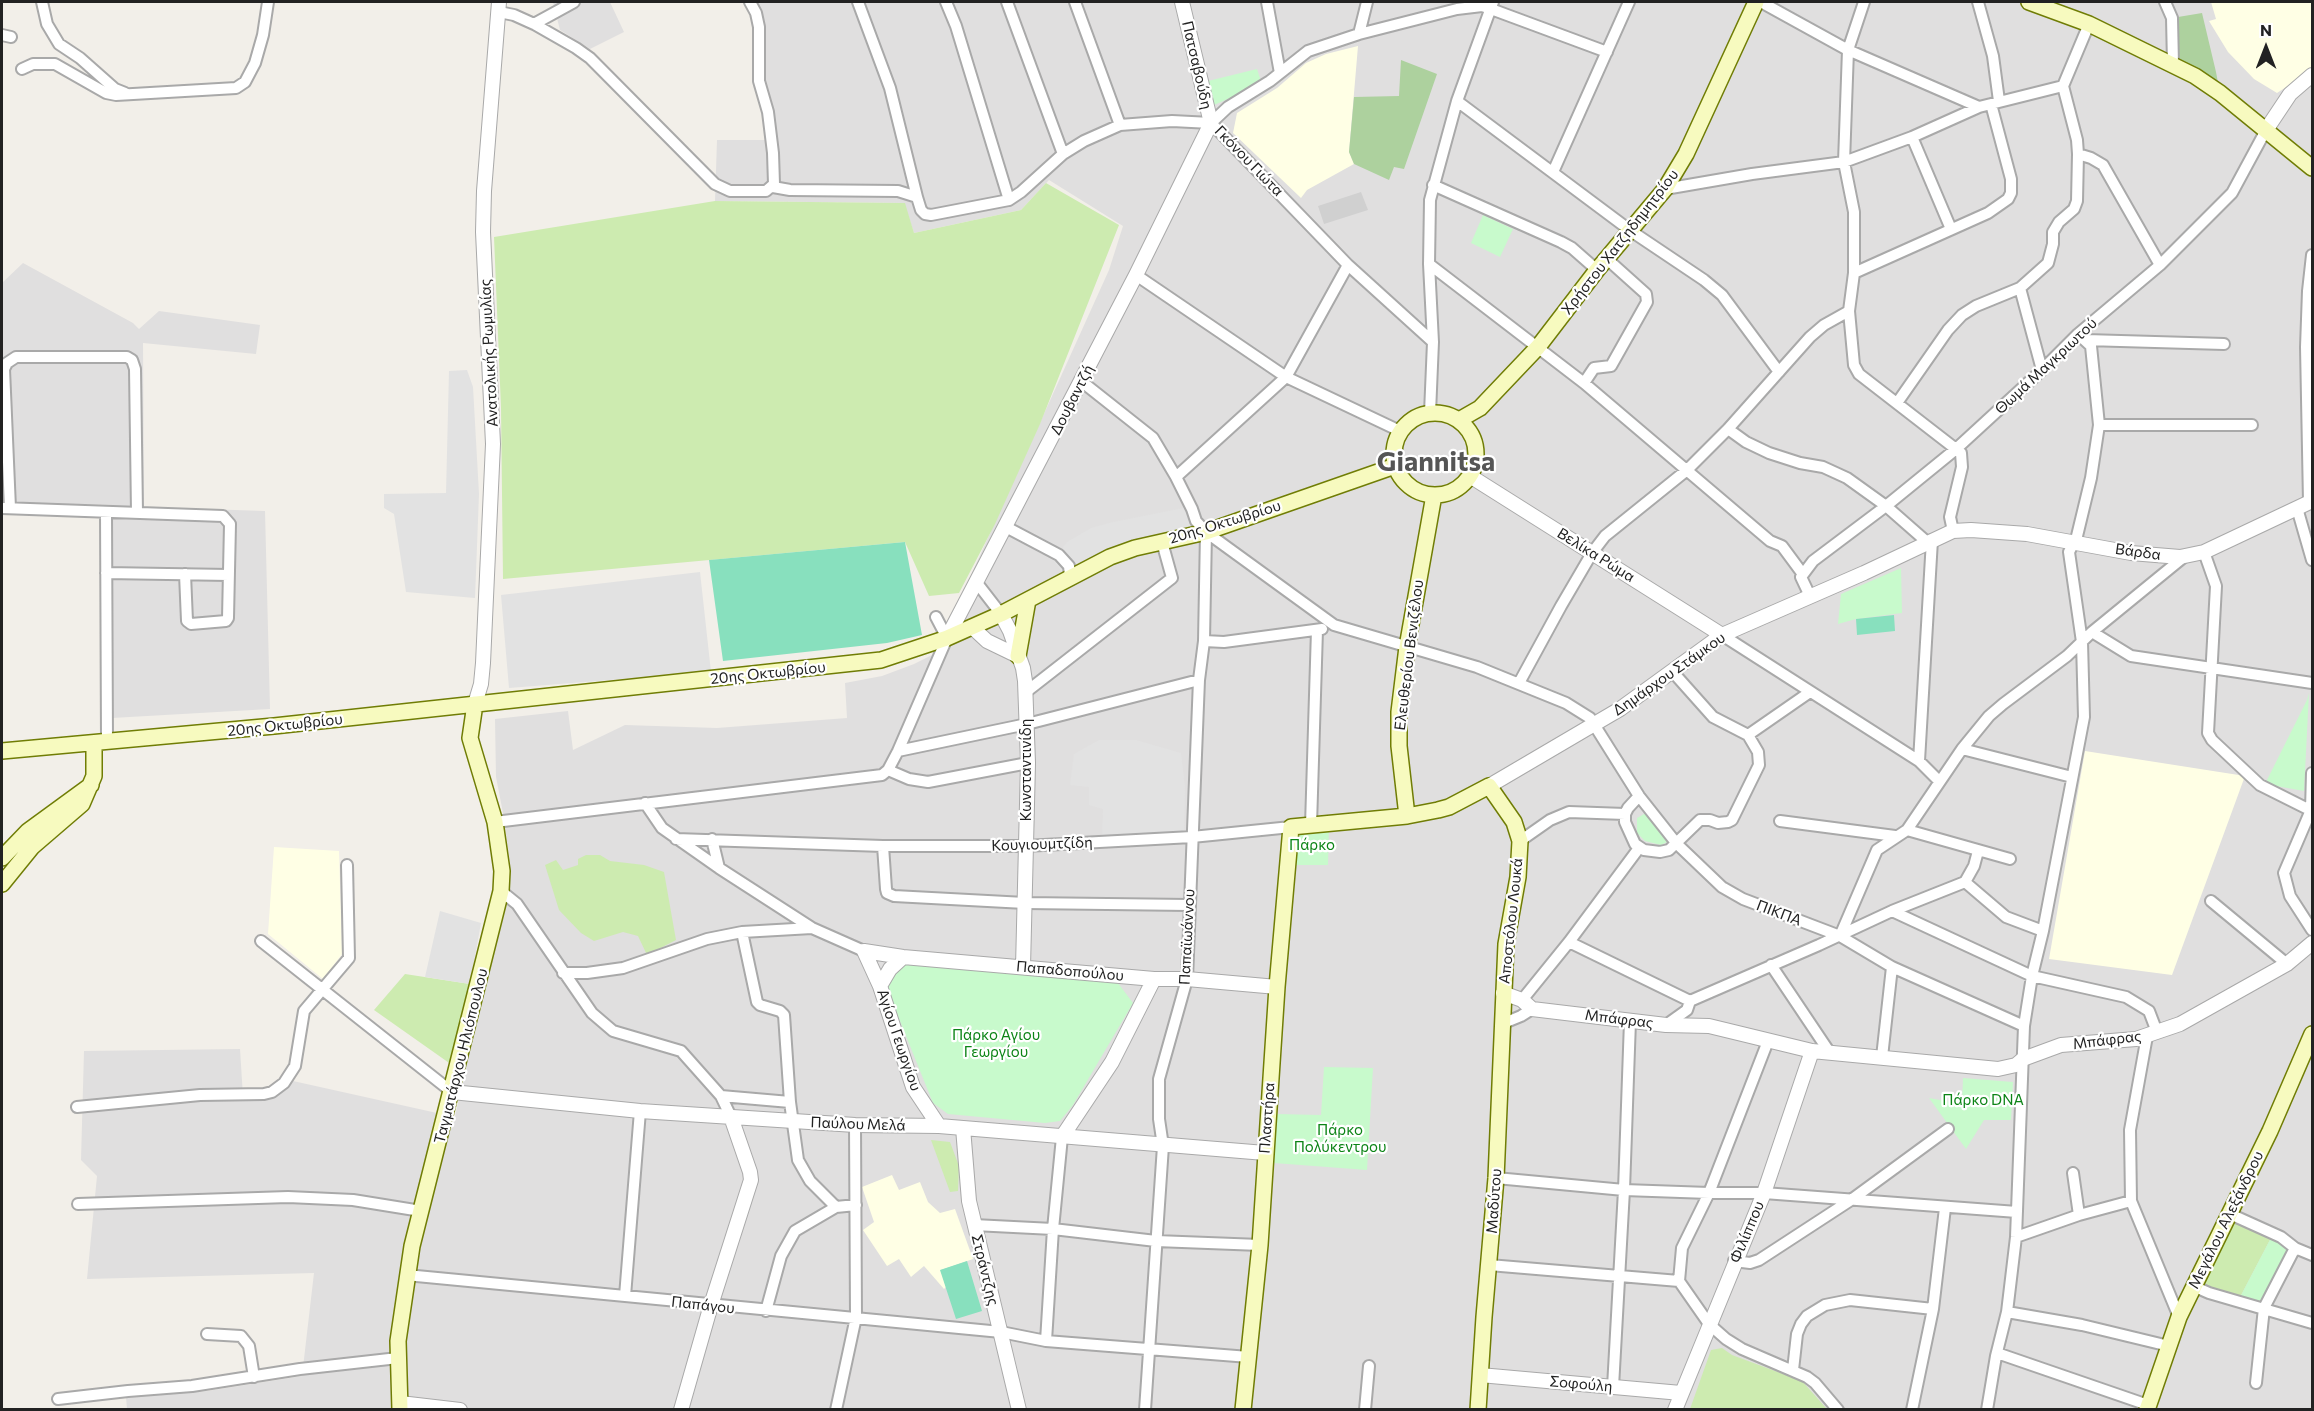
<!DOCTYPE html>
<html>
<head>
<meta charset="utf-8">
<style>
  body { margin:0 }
  #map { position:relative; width:2314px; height:1411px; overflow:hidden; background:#f2efe9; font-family:Commissioner,sans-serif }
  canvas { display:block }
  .frame { position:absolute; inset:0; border:3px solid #222; pointer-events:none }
  .north { position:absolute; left:2236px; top:18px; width:60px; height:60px; -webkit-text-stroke:4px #fff; paint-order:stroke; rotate:0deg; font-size:16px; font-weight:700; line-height:24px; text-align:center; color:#222 }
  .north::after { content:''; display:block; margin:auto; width:21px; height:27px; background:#222; clip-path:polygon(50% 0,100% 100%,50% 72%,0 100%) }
</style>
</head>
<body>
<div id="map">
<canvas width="2314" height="1411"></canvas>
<div class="frame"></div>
<div class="north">N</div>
</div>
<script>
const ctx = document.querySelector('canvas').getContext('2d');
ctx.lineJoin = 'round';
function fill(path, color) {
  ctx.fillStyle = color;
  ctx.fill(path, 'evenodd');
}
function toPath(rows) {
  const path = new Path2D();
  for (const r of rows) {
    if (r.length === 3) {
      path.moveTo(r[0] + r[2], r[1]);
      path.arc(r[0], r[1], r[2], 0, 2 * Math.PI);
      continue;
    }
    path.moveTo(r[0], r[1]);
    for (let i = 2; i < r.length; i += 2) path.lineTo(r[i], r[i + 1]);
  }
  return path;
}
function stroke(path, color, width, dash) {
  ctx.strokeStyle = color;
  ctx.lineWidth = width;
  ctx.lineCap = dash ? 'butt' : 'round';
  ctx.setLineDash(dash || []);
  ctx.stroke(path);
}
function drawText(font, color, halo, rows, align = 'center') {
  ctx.font = font + ' Commissioner,sans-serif';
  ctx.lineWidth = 4.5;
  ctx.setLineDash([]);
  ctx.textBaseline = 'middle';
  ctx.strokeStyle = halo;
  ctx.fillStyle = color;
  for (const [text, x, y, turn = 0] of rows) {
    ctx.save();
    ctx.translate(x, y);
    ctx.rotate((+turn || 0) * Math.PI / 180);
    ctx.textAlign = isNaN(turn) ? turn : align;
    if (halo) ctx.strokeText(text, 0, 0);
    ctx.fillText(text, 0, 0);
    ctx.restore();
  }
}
fill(toPath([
  [553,2,610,2,624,32,590,49,560,30],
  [754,2,2312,2,2312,1409,127,1409,126,1397,207,1391,302,1376,314,1273,87,1279,97,1176,81,1160,84,1051,240,1049,243,1097,269,1097,293,1081,455,1117,464,1074,501,926,508,890,510,862,503,813,496,777,495,719,568,711,573,750,625,725,717,728,847,718,845,683,882,676,914,664,952,645,948,626,1109,270,1123,226,1049,180,1021,210,914,233,904,203,715,201,717,140,777,140,774,111,765,82,765,24,759,8],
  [23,263,133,323,139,329,159,311,260,325,256,354,143,343,144,507,265,511,270,709,112,718,112,505,15,503,9,367,2,363,2,283]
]), '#e0dfdf');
fill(toPath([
  [2211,2,2307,2,2312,3,2312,70,2277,93,2254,79,2228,52,2209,21,2216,19],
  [1358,46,1349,152,1354,164,1307,190,1301,198,1233,133,1237,113,1277,88,1306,63,1326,54],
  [2085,751,2245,776,2172,975,2049,959],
  [274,847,339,851,342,954,323,979,268,934],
  [892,1175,899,1190,920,1182,928,1202,940,1213,955,1209,973,1259,941,1270,946,1287,944,1289,924,1266,911,1277,899,1259,887,1266,863,1230,874,1222,862,1187]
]), '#ffffe5');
fill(toPath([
  [1361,192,1368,210,1324,224,1318,206]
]), '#d0d0d0');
fill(toPath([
  [1046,183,1119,225,1040,424,995,524,959,593,929,596,905,542,503,579,501,408,494,237,715,201,905,203,914,233,1021,210],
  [586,855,600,855,610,861,644,865,664,872,676,940,647,955,638,936,623,932,594,941,581,933,559,910,545,865,556,860,563,870,578,865,578,859],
  [405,974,470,984,452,1065,374,1010],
  [931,1140,950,1142,959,1166,958,1191,950,1192],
  [2230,1214,2273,1234,2238,1301,2193,1286],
  [1722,1348,1732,1355,1802,1381,1826,1408,1825,1409,1690,1409,1711,1350]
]), '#cdebb0');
fill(toPath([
  [2202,13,2216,72,2220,93,2173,64,2172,18],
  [1401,60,1437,74,1404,169,1394,167,1389,180,1354,164,1349,152,1354,97,1399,96]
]), '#add19e');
fill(toPath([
  [1257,69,1262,84,1214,105,1208,81],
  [1483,215,1513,229,1500,257,1471,243],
  [1901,568,1902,613,1856,619,1838,624,1841,594],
  [2309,693,2304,791,2265,784,2307,700],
  [1646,813,1669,841,1661,845,1645,841,1637,833,1637,818],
  [1296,825,1329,825,1328,865,1294,865],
  [907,960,1115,979,1133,1003,1073,1105,1060,1121,1045,1123,948,1114,933,1103,885,984],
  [1324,1067,1373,1068,1367,1170,1274,1163,1276,1114,1321,1115],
  [1963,1078,2013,1082,2011,1120,1984,1120,1966,1149,1929,1098,1962,1104],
  [2273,1234,2295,1248,2264,1308,2238,1301]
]), '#c8facc');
fill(toPath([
  [905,542,922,635,887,643,723,661,709,560],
  [1894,615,1895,631,1857,635,1856,619],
  [967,1261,982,1311,956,1319,940,1270]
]), '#88e0be');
fill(toPath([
  [467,370,473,387,479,494,475,598,406,592,394,514,384,508,384,494,446,493,449,371],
  [1193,506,1201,526,1064,575,1053,560,1067,542,1091,528,1113,522],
  [700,572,711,672,509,688,501,595],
  [1099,740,1136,740,1181,753,1185,787,1184,838,1102,837,1103,809,1089,805,1089,787,1070,785,1074,754],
  [440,911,481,923,470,984,425,977]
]), '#e2e2e2');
const minor = toPath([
  [42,2,47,24,59,44,80,58,115,89,125,93],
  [858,2,890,88,917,197,921,210,925,214,931,215,1009,200,1021,192,1063,154,1084,141,1120,125,1172,121,1211,123,1348,265,1433,342],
  [946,2,956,26,1009,200],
  [1007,2,1063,154],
  [1075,2,1120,125],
  [1267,2,1280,73],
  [1761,2,1848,50,1979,107],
  [1864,2,1848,50,1844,162,1854,212,1854,273,1849,311,1854,365,1859,374,1961,453,1962,467,1950,517,1953,531],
  [1978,2,1993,56,1999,101],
  [2165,2,2172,18,2173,64],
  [499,12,514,15,534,24,574,2],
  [534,24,576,48,590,58,715,184,730,191,766,191,774,184,773,153,768,112,759,81,759,27,756,13,750,2],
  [1359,34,1367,2],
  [2,35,11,37],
  [22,69,33,64,55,64,106,93,116,95,236,88,245,82,255,63,263,35,268,2],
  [1457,101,1631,231,1704,280,1722,295,1779,372],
  [1211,123,1228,107,1270,81,1308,51,1359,34,1457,9,1482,6,1491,9,1607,52],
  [1912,137,1951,229],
  [2078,154,2091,158,2103,165,2160,265],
  [1553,172,1629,2],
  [1433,185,1561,242,1572,248,1597,270],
  [773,187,790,190,898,191,917,197],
  [1665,189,1752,174,1844,162,1912,137,1979,107,2063,86,2089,24],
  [1429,264,1584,383,1770,541,1782,546,1802,573],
  [1854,273,1988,213,2008,199,2011,193,2011,179,1991,104],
  [1136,275,1286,377,1400,431],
  [2020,288,2042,370],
  [2086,340,2224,344],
  [1081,381,1153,438,1176,477,1192,509,1196,521,1206,532,1334,625,1477,667,1566,703,1590,718,1639,796,1677,844,1722,887,1743,899,1840,936,1892,967,2024,1026],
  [1584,383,1594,368,1611,366,1647,302,1646,294,1607,259],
  [1897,403,1948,330,1962,315,1976,306,2020,288,2048,263,2053,244,2053,232,2059,222,2074,209,2077,201,2078,154,2077,140,2063,86],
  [1430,413,1433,342,1429,264,1430,200,1457,101,1493,2],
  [2099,425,2252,425],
  [1728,429,1746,442,1769,453,1800,463,1823,467,1847,478,1886,506,1927,542,1932,540,1919,761],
  [1176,477,1286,377,1348,265],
  [2309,502,2306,347,2308,291,2312,255],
  [2,508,223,516,230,524,228,618,226,621,191,624,187,621,185,574],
  [10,508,4,369,7,363,16,357,127,357,132,360,135,369,137,513],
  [2297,508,2312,560],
  [106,512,107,741],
  [1006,527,1059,555,1069,566,1070,576],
  [2204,552,2216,586,2208,733,2212,740,2260,785,2312,811],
  [106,573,229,575],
  [977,583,1001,614],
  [1810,596,1801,577,1813,561,1886,506,1956,449,2042,370,2078,334,2160,265,2232,193,2266,130],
  [2092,632,2131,656,2312,683],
  [1722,635,1919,761,1939,781],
  [1204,641,1224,642,1322,629],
  [1672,671,1713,717,1748,735],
  [1519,683,1561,606,1592,553,1605,536,1687,470,1728,429,1810,337,1824,325,1849,311],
  [1026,692,1172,578,1162,542],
  [1962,749,2072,777],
  [898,751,1027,724,1199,680],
  [888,770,909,779,928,782,1028,763],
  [2312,773,2311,810,2284,873,2290,896,2312,930],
  [1639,796,1628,808,1625,814,1625,822,1635,844,1644,850,1660,852,1669,850,1700,820,1710,820,1718,823,1728,822,1732,820,1759,765,1758,752,1748,735,1810,692],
  [645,803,662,828,719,868,812,928,864,951],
  [1780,821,1895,836],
  [495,822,882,775,888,770,898,751,947,638,936,617],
  [1311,825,1317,630],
  [1907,830,2010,859],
  [676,839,883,846,1025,846,1192,837,1291,827],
  [712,839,719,868],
  [1520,841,1550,820,1569,812,1625,814],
  [883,846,886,889,887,893,894,896,1025,903,1189,905],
  [1965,882,2006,917,2043,931],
  [501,891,517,904,592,1013,613,1031,681,1051,721,1096,731,1117],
  [2211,901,2287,964],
  [1892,911,2032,976,2126,997,2149,1011,2157,1032],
  [742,932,757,1002,760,1005,780,1011,784,1015,790,1102,798,1160,810,1181,836,1207],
  [1840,936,1877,850,1907,830,1962,749,1989,716,2003,704,2067,656,2092,632,2185,556],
  [261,941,452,1092],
  [1569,942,1690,1001],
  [1771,965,1830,1053],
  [563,973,587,973,623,968,707,939,742,932,812,928],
  [1522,1000,1569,942,1639,848],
  [1504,1023,1521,1016,1532,1009],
  [1666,1025,1687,1010,1690,1001,1819,945,1892,911,1965,882,1974,866,1978,851],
  [2147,1036,2130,1130,2131,1201,2179,1317],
  [1882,1057,1892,967],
  [721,1096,790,1102],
  [77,1107,200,1095,264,1094,272,1092,284,1083,295,1066,304,1011,349,958,347,865],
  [2073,1173,2079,1215],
  [1496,1178,1624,1190,1709,1193,1764,1193,2017,1212],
  [78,1204,288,1197,353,1200,421,1211],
  [2230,1214,2281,1237,2295,1248,2312,1255],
  [974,1225,1053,1229,1156,1241,1260,1245],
  [2016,1237,2079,1215,2131,1201],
  [1734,1261,1750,1263,1759,1260,1851,1200,1948,1129],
  [1489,1265,1679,1281],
  [406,1275,1001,1332,1046,1341,1249,1357],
  [1679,1281,1682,1248,1709,1193,1768,1041],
  [1679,1281,1709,1324,1726,1339,1742,1349,1807,1377,1815,1383,1838,1410],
  [2193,1286,2209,1293,2312,1323],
  [625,1296,640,1111],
  [766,1311,781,1256,795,1231,836,1207,856,1205],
  [2007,1312,2082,1325,2169,1346],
  [207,1334,241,1336,249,1346,254,1377],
  [1046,1341,1053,1229,1062,1137],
  [1997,1353,2148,1405],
  [1793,1370,1797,1334,1801,1324,1807,1316,1825,1305,1850,1300,1933,1309],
  [2256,1383,2264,1308,2295,1248],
  [1613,1387,1624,1190,1630,1021],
  [58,1399,128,1391,192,1386,300,1369,398,1358],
  [836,1410,856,1317,855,1125],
  [1145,1410,1163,1146,1159,1119,1159,1079,1187,979,1199,680,1204,641,1206,532],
  [1365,1410,1369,1366],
  [1912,1410,1933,1309,1945,1208],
  [1987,1410,1996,1356,2007,1312,2016,1237,2024,1026,2032,976,2043,931,2084,717,2082,642,2069,552,2077,536,2091,478,2099,425,2091,346,2078,334]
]);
const tertiary = toPath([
  [2266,130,2290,94,2312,75],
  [1470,476,1722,635],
  [1001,614,1010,631,1023,668,1025,681,1028,763,1023,967],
  [972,627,987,641,1018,656],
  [947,638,1136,275,1211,123,1182,2],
  [475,704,481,684,483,663,493,444,483,232,484,191,499,2],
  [1489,786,1620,709,1722,635,1864,573,1953,531,1971,530,2027,534,2131,553,2180,557,2204,552,2312,501],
  [864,951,903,957,1154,979,1187,979,1277,987],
  [864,951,880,986,913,1087,939,1126],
  [880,986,890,969,903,957],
  [1503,993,1522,1000,1532,1009,1666,1025,1709,1026,1812,1051,1998,1069,2016,1065,2023,1059,2061,1045,2136,1039,2180,1024,2287,964,2312,943],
  [452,1092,640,1111,855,1125,939,1126,1265,1153],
  [963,1128,969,1201,1019,1410],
  [1062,1137,1112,1062,1154,979],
  [1480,1375,1681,1393],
  [400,1403,460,1410],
  [681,1410,711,1305,751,1180,750,1172,731,1117],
  [1675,1410,1764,1193,1812,1051]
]);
const secondary = toPath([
  [2029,2,2089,24,2195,76,2220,93,2312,168],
  [1435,454,41],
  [1459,420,1480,408,1538,347,1597,270,1665,189,1686,154,1756,2],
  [1018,656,1028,600],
  [2,751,274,726,881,660,947,638,1001,614,1110,557,1135,548,1206,532,1395,466],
  [1407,816,1399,746,1399,712,1407,647,1434,495],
  [2,858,28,831,91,785],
  [2,884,32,847,82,804,94,776,94,743],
  [400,1410,398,1341,412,1246,501,891,502,871,495,822,470,738,475,704],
  [1243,1410,1260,1245,1277,987,1291,827,1407,816,1438,810,1449,807,1489,786,1514,822,1520,841,1518,877,1506,944,1496,1178,1484,1317,1478,1410],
  [2147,1410,2179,1317,2270,1131,2312,1034]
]);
stroke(minor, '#a9a9a9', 14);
stroke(tertiary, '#a9a9a9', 16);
stroke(secondary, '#707d05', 18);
stroke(minor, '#fff', 10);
stroke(tertiary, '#fff', 14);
stroke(secondary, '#f7fabf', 15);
drawText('15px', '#222', '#fff', [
  ["Πατσαβούδη",1197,65,77],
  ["Γκόνου Γιώτα",1249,161,46],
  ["Χρήστου Χατζηδημητρίου",1620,242,-52],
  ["Ανατολικής Ρωμυλίας",489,353,-93],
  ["Θωμά Μαγκριωτού",2046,366,-43],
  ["Δουβαντζή",1072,400,-63],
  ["20ης Οκτωβρίου",1225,522,-17],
  ["Βάρδα",2138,552,8],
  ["Βελίκα Ρώμα",1596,555,32],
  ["Ελευθερίου Βενιζέλου",1409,655,-83],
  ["20ης Οκτωβρίου",768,673,-6],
  ["Δημάρχου Στάμκου",1669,674,-35],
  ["20ης Οκτωβρίου",285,725,-6],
  ["Κωνσταντινίδη",1026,770,-90],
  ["Κουγιουμτζίδη",1042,844,-2],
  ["ΠΙΚΠΑ",1779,913,21],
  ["Αποστόλου Λουκά",1511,921,-84],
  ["Παπαϊωάννου",1187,937,-87],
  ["Παπαδοπούλου",1070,971,5],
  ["Μπάφρας",1619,1019,7],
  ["Αγίου Γεωργίου",899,1040,71],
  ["Μπάφρας",2107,1040,-7],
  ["Ταγματάρχου Ηλιόπουλου",461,1056,-76],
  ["Πλαστήρα",1267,1118,-86],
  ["Παύλου Μελά",858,1124,2],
  ["Μαδύτου",1494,1201,-86],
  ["Μεγάλου Αλεξάνδρου",2226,1220,-64],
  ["Φιλίππου",1747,1232,-67],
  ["Στράντζης",985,1270,76],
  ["Παπάγου",703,1305,6],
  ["Σοφούλη",1581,1384,5]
]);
drawText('15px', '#0c8416', '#fff', [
  ["Πάρκο",1312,845],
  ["Πάρκο Αγίου",996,1035],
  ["Γεωργίου",996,1052],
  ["Πάρκο DNA",1983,1100],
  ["Πάρκο",1340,1130],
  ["Πολύκεντρου",1340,1147]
]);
drawText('bold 27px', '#555', '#fff', [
  ["Giannitsa",1436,462]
]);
</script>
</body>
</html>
